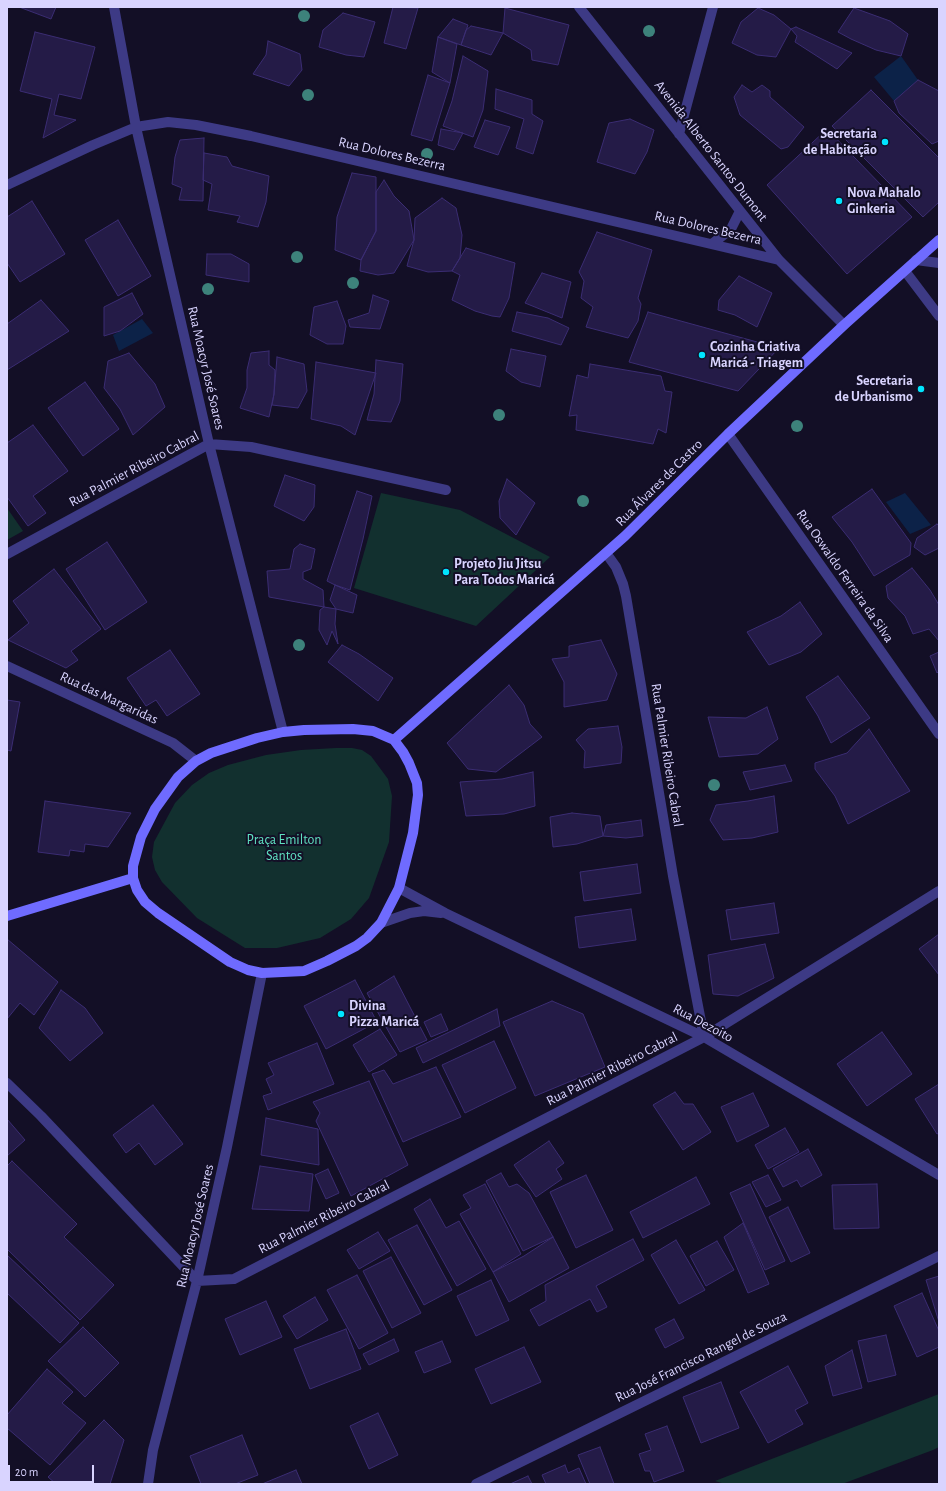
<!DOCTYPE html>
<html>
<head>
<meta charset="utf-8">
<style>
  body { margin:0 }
  #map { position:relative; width:946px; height:1491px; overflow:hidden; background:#130f26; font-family:"Alegreya Sans",sans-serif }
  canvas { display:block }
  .frame { position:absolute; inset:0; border:8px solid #d9d4ff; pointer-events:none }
  .scale { position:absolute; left:8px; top:1465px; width:86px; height:18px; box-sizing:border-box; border:2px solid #d9d4ff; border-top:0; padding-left:5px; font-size:12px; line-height:14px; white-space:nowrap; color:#d9d4ff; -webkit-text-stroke:3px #130f26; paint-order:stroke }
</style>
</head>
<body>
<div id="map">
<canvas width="946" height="1491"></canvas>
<div class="frame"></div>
<div class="scale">20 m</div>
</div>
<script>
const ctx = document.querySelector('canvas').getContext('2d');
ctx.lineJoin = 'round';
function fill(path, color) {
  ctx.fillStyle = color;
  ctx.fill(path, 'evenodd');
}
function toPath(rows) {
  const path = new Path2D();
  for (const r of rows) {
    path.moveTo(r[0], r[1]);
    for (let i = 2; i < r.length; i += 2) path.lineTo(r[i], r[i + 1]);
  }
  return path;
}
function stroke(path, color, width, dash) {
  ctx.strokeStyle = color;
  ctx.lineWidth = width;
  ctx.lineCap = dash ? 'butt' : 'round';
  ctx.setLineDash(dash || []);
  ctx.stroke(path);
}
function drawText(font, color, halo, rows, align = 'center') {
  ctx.font = font + ' "Alegreya Sans",sans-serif';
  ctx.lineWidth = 4;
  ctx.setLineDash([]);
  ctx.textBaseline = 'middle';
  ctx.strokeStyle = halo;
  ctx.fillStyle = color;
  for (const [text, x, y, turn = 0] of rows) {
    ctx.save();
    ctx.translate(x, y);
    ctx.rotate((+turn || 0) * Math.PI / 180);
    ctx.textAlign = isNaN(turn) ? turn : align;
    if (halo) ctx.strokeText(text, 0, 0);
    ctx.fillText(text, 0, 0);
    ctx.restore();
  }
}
fill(toPath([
  [381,493,460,510,550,557,476,626,354,588],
  [7,508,23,531,7,540],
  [336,748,352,748,362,750,371,756,388,779,392,796,389,842,369,898,351,919,320,938,277,948,245,948,197,918,162,882,155,870,152,857,154,842,175,803,192,785,209,773,228,765,266,755,301,750],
  [939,1394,939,1447,933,1450,842,1484,725,1484,715,1481]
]), '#12302f');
fill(toPath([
  [901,56,918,80,894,101,874,77],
  [142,319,153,333,119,351,113,335],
  [905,493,931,525,910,534,886,502]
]), '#0c2248');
const building = toPath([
  [19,7,56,7,51,19,19,7],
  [393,7,418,8,406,49,384,43,393,7],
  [505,8,569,25,558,65,532,60,531,50,503,33,505,8],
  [758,8,774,15,791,29,776,57,757,55,732,43,741,22,758,8],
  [854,8,890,21,908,34,901,56,876,50,851,39,838,32,854,8],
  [343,13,375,22,364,57,346,55,319,47,323,30,343,13],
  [453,19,468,25,461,45,438,37,453,19],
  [471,26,503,33,491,55,461,45,466,30,471,26],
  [796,27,852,53,837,69,795,42,797,36,791,29,796,27],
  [35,32,95,47,81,99,59,94,54,115,76,120,43,138,52,99,20,91,35,32],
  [438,37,457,44,450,83,432,72,438,37],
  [268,41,300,54,302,70,289,86,253,74,266,55,268,41],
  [463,56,488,71,483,110,473,137,443,126,452,101,463,56],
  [428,75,450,83,432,141,411,135,428,75],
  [918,80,939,91,939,141,932,144,899,113,894,101,918,80],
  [742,85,752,92,762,85,770,91,770,97,804,127,788,147,781,149,740,115,734,97,742,85],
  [496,89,532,100,532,114,543,121,533,154,516,148,524,119,495,109,496,89],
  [871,90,939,158,939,202,923,217,832,126,871,90],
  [630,119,654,130,647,152,635,174,597,162,609,123,630,119],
  [485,120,510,127,498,155,474,147,485,120],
  [441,129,463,133,454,150,438,145,441,129],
  [827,129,912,217,847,274,767,185,827,129],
  [204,138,203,201,179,200,182,188,172,184,175,157,180,140,204,138],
  [204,153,227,157,232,166,269,176,266,202,258,227,237,222,240,216,208,210,212,184,203,180,204,153],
  [352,173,376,177,376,231,361,260,335,250,337,217,352,173],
  [384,180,394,196,409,211,414,240,394,273,378,275,360,271,361,260,376,231,376,192,384,180],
  [442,198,456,208,462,235,460,258,452,271,428,272,407,266,414,240,415,218,442,198],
  [32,201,65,254,20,282,7,263,7,217,32,201],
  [118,220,151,276,118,296,85,240,118,220],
  [597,232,652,250,638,298,641,304,638,321,628,338,586,327,593,307,581,298,584,281,579,272,597,232],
  [466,248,515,263,509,298,500,317,492,316,475,311,452,300,460,275,452,271,466,248],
  [207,254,231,254,249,264,249,282,206,275,207,254],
  [542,273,571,282,562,318,525,303,542,273],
  [739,276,772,293,757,327,735,315,718,310,719,300,739,276],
  [132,293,143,314,120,331,104,336,104,307,132,293],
  [373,295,389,301,380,329,350,327,348,320,369,313,373,295],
  [41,300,69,331,7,370,7,324,41,300],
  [337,301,346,326,343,344,327,344,310,335,314,307,337,301],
  [517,312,548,318,569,328,561,345,512,331,517,312],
  [648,312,779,348,738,391,629,362,648,312],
  [511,349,546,356,540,387,521,382,506,371,511,349],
  [269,351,269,365,275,370,274,394,269,417,240,408,247,388,247,370,251,353,269,351],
  [129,353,155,384,165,407,133,435,120,409,104,388,108,361,129,353],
  [277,357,304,364,307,391,298,408,272,405,274,394,277,357],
  [376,360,403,364,400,401,391,422,367,420,374,394,376,360],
  [316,362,376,373,355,435,341,426,311,419,316,362],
  [590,364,661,376,665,391,672,392,666,433,658,429,653,444,576,430,577,415,569,416,577,375,588,378,590,364],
  [85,382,119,429,83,456,48,408,85,382],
  [33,425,68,471,33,496,46,513,28,526,7,497,7,443,33,425],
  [285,475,315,485,314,507,304,521,274,506,285,475],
  [507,479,535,503,516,535,500,518,499,501,507,479],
  [872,489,911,543,910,555,874,576,852,542,832,517,872,489],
  [357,491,372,496,363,539,350,590,335,585,327,581,357,491],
  [937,524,939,526,939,548,925,555,914,547,917,538,937,524],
  [107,542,147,602,105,630,66,569,107,542],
  [300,544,315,549,311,569,303,572,303,579,323,590,324,607,269,597,267,571,290,569,294,549,300,544],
  [912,568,930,590,939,605,939,641,929,629,913,634,905,616,888,598,886,586,912,568],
  [54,569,101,629,71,651,78,660,66,668,8,640,29,623,13,601,54,569],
  [335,585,357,595,353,613,336,609,330,600,335,585],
  [800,602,822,634,801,652,769,665,747,632,781,616,800,602],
  [324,607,336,609,335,624,338,644,332,631,327,645,319,630,320,610,324,607],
  [601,640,617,674,607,700,564,707,564,682,552,659,569,657,569,646,601,640],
  [342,645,359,654,393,678,378,701,328,662,342,645],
  [170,650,200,694,167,716,156,700,146,706,127,678,170,650],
  [939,652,939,671,937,673,930,656,939,652],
  [838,676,870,718,831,743,818,716,806,697,838,676],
  [509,685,524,705,530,724,542,737,496,772,468,769,447,743,509,685],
  [7,700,20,702,11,751,7,750,7,700],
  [767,707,778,739,758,754,719,757,708,717,746,718,767,707],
  [618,726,622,747,621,763,584,768,585,751,576,740,588,729,618,726],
  [869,729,910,791,848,824,835,796,815,769,815,763,847,753,869,729],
  [785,765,792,781,750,790,743,772,785,765],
  [533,772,535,806,504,814,466,816,460,782,502,779,533,772],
  [774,796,778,832,752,838,723,840,710,820,716,805,748,801,774,796],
  [45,801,131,813,108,847,85,844,84,852,70,850,69,856,38,852,45,801],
  [572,813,600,816,603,836,577,844,553,847,550,817,572,813],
  [641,820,643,836,626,838,603,836,606,825,641,820],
  [637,864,641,893,584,901,580,872,637,864],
  [774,903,779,933,731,940,726,910,774,903],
  [631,909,636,940,579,948,575,917,631,909],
  [939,934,939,975,919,949,939,934],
  [7,939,58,982,34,1015,20,1003,7,1019,7,939],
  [765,944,774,978,738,996,713,994,708,955,765,944],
  [394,976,427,1040,400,1052,367,993,394,976],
  [355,980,377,1022,326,1049,304,1006,355,980],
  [61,990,85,1008,103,1033,70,1061,39,1028,61,990],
  [552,1001,583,1014,605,1067,535,1096,503,1022,552,1001],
  [497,1009,500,1026,423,1063,416,1048,497,1009],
  [441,1014,448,1030,431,1037,424,1022,441,1014],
  [380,1029,397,1055,369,1072,353,1045,380,1029],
  [882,1032,912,1074,867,1106,837,1064,882,1032],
  [494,1041,516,1088,465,1113,442,1065,494,1041],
  [317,1043,334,1084,268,1110,263,1096,272,1093,266,1079,274,1075,268,1063,317,1043],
  [436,1067,461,1117,403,1142,372,1074,384,1070,393,1084,436,1067],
  [369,1081,408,1165,351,1196,316,1121,320,1113,313,1102,369,1081],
  [939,1084,939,1133,937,1134,915,1099,939,1084],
  [675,1092,684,1104,693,1104,711,1132,683,1150,653,1105,675,1092],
  [753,1093,769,1126,737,1142,721,1107,753,1093],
  [153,1105,183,1144,155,1165,139,1143,126,1153,113,1135,153,1105],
  [266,1118,318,1129,319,1165,261,1155,266,1118],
  [7,1119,25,1140,7,1156,7,1119],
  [785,1128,799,1152,768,1169,755,1145,785,1128],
  [549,1141,564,1163,556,1169,562,1179,536,1197,514,1165,549,1141],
  [808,1149,822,1175,801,1187,797,1180,783,1187,773,1169,808,1149],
  [12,1161,77,1224,64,1237,114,1285,80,1320,7,1249,7,1166,12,1161],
  [260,1166,313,1174,309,1211,252,1209,260,1166],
  [328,1169,339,1193,326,1199,315,1175,328,1169],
  [501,1173,509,1187,517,1184,529,1193,553,1237,523,1251,486,1181,501,1173],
  [586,1175,613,1230,576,1248,550,1192,586,1175],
  [768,1175,781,1200,766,1207,752,1182,768,1175],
  [696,1177,710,1204,643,1238,630,1212,696,1177],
  [485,1184,521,1254,493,1272,460,1214,471,1208,463,1195,485,1184],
  [750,1184,785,1261,765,1270,730,1193,750,1184],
  [877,1184,879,1228,834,1229,832,1185,877,1184],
  [430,1199,446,1228,459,1221,486,1269,457,1286,414,1209,430,1199],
  [788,1207,810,1253,791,1262,769,1217,788,1207],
  [743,1223,769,1284,748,1293,724,1237,743,1223],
  [417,1225,452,1290,424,1305,388,1240,417,1225],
  [378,1232,390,1251,359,1269,347,1250,378,1232],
  [553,1237,569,1268,509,1302,493,1272,524,1256,553,1237],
  [633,1239,644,1260,596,1286,607,1307,597,1312,590,1299,539,1326,530,1310,546,1301,545,1285,633,1239],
  [676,1240,705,1290,679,1304,651,1255,676,1240],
  [717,1241,734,1270,706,1286,690,1256,717,1241],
  [7,1255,79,1323,60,1343,7,1293,7,1255],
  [391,1257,421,1313,392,1328,363,1271,391,1257],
  [357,1275,388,1333,359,1349,327,1290,357,1275],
  [939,1276,939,1322,926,1280,939,1276],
  [491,1280,509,1320,476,1336,457,1296,491,1280],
  [922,1293,939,1331,939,1347,917,1357,894,1306,922,1293],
  [315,1297,328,1320,297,1339,283,1316,315,1297],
  [266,1301,282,1337,240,1355,225,1319,266,1301],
  [674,1319,684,1338,665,1348,655,1329,674,1319],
  [83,1327,119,1363,85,1397,48,1361,83,1327],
  [346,1329,361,1369,310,1389,294,1349,346,1329],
  [886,1335,896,1375,868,1382,858,1341,886,1335],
  [394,1339,399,1351,369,1365,363,1354,394,1339],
  [442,1341,451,1362,424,1373,415,1352,442,1341],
  [524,1347,541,1382,491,1404,475,1369,524,1347],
  [852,1350,862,1388,833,1396,825,1366,852,1350],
  [788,1366,808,1403,795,1410,803,1424,768,1443,740,1392,788,1366],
  [47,1369,73,1392,62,1403,86,1423,50,1465,7,1428,7,1415,47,1369],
  [721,1382,739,1428,701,1443,683,1397,721,1382],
  [378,1413,398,1455,369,1469,350,1426,378,1413],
  [104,1420,124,1440,110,1484,56,1484,48,1477,104,1420],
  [667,1426,684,1471,654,1482,650,1471,645,1471,639,1454,651,1450,645,1434,667,1426],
  [242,1435,258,1475,235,1484,201,1484,190,1456,242,1435],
  [600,1447,614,1484,590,1484,578,1455,600,1447],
  [565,1465,568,1473,579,1468,586,1484,546,1484,542,1475,565,1465],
  [296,1470,302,1484,262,1484,296,1470],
  [528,1476,532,1484,510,1484,528,1476]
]);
fill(building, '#241b47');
stroke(building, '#3b2d73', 1);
stroke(toPath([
  [114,7,136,127,209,444,283,732],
  [579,7,779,260,844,325],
  [679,134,713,7],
  [7,185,93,145,136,127,168,122,196,125,251,136,779,260],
  [712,244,731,229,740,211],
  [916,260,939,263],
  [905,271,939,316],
  [728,434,939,734],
  [606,553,616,567,623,584,626,596,673,876,704,1037],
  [7,554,209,444,251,447,446,490],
  [7,666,173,743,196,761],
  [399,888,445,913,704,1037,939,1175],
  [381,923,410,913,424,911,441,913],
  [7,1083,41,1116,197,1281,234,1279,704,1037,939,891],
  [148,1484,153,1450,197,1281,227,1147,262,973],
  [476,1484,939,1256]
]), '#3d3a85', 10);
stroke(toPath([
  [353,729,373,731,394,740,403,752,409,763,417,783,418,795,413,833,399,888,381,923,367,938,356,946,327,961,304,971,262,973,248,970,230,962,158,913,145,902,137,890,133,878,133,866,141,837,155,809,178,777,196,761,211,753,257,738,283,732,304,730,353,729],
  [394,740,625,536,728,434,844,325,939,240],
  [7,916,133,878]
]), '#6f6bff', 10);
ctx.fillStyle = '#3d827b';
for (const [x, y] of [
  [304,16],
  [649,31],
  [308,95],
  [427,154],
  [297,257],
  [353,283],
  [208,289],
  [499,415],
  [797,426],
  [583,501],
  [299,645],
  [714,785]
]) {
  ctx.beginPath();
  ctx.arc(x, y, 6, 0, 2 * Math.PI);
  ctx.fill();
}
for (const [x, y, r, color] of [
  [885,142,4,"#00e5ff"],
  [839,201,4,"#00e5ff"],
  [702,355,4,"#00e5ff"],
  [921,389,4,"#00e5ff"],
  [446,572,4,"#00e5ff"],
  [341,1014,4,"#00e5ff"]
]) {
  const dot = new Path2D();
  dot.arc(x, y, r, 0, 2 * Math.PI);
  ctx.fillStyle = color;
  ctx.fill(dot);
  stroke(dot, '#130f26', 1.5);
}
drawText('bold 14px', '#d9d4ff', '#130f26', [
  ["Secretaria",877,134,"right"],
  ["de Habitação",877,150,"right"],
  ["Nova Mahalo",847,193],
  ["Ginkeria",847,209],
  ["Cozinha Criativa",710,347],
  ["Maricá - Triagem",710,363],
  ["Secretaria",913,381,"right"],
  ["de Urbanismo",913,397,"right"],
  ["Projeto Jiu Jitsu",454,564],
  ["Para Todos Maricá",454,580],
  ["Divina",349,1006],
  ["Pizza Maricá",349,1022]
], 'left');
drawText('14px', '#d9d4ff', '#130f26', [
  ["Avenida Alberto Santos Dumont",711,151,52],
  ["Rua Dolores Bezerra",392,154,13],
  ["Rua Dolores Bezerra",708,228,13],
  ["Rua Moacyr José Soares",206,368,77],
  ["Rua Palmier Ribeiro Cabral",134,469,-28],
  ["Rua Álvares de Castro",659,483,-45],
  ["Rua Oswaldo Ferreira da Silva",845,576,55],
  ["Rua das Margaridas",109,698,25],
  ["Rua Palmier Ribeiro Cabral",667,755,81],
  ["Rua Dezoito",703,1023,28],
  ["Rua Palmier Ribeiro Cabral",612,1069,-27],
  ["Rua Palmier Ribeiro Cabral",324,1217,-27],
  ["Rua Moacyr José Soares",195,1226,-77],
  ["Rua José Francisco Rangel de Souza",701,1357,-26]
]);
drawText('14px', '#5fe0c0', '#130f26', [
  ["Praça Emilton",284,840],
  ["Santos",284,856]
]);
</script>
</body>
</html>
